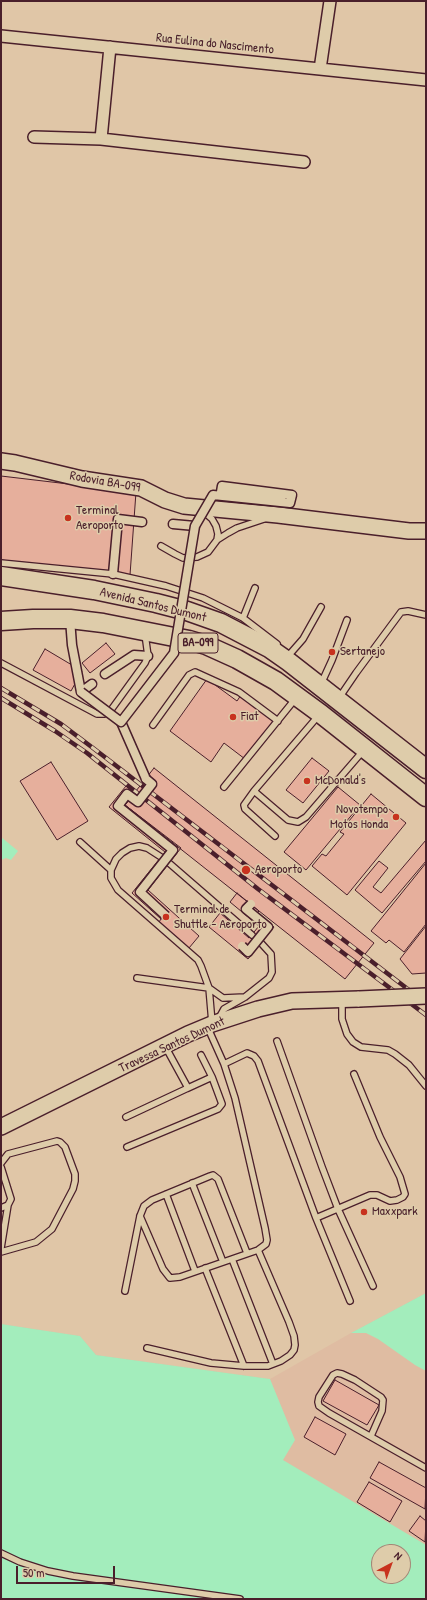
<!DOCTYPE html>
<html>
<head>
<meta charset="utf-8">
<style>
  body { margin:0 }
  #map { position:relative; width:427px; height:1600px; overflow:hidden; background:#e0c6a7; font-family:"Patrick Hand",sans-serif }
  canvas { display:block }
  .frame { position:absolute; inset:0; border:2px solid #4a1f2b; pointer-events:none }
  .north { position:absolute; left:371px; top:1544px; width:40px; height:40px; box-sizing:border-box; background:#deccaa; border:1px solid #a38777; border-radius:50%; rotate:41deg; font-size:11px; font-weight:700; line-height:16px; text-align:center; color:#4a1f2b }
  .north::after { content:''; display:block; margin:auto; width:14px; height:18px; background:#c8321e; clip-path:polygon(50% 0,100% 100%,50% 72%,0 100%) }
  .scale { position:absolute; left:16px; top:1566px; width:99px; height:18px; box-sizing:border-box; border:2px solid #4a1f2b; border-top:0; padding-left:5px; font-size:12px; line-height:14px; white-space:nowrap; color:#4a1f2b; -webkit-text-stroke:3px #deccaa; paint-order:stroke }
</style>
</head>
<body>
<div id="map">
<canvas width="427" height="1600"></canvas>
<div class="frame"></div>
<div class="north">N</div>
<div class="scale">50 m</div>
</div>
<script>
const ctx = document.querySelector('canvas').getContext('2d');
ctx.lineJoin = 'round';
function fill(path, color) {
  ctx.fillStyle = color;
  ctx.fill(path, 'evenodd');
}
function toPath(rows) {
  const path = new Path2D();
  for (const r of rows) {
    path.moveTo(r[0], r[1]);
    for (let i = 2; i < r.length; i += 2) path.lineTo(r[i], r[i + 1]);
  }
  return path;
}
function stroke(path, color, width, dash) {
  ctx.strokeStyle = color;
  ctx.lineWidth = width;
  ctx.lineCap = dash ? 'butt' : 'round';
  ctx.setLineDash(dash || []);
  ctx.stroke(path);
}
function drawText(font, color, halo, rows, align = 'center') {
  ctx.font = font + ' "Patrick Hand",sans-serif';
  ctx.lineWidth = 3;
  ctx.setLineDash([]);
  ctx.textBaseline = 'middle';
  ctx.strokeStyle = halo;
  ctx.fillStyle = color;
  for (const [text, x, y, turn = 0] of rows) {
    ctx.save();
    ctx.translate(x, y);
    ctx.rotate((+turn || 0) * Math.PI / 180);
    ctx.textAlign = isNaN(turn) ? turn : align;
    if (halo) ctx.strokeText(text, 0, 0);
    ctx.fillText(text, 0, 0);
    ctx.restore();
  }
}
fill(toPath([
  [426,1293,426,1599,1,1599,1,1324,80,1336,96,1355,270,1379,351,1333],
  [379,1552,403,1552,403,1576,379,1576]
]), '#dfbca2');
fill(toPath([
  [1,837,18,851,11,860,6,858,1,860],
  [426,1293,426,1371,415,1365,378,1339,366,1333,351,1333],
  [1,1324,80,1336,96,1355,270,1379,295,1440,283,1460,426,1545,426,1599,1,1599],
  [379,1552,403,1552,403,1576,379,1576]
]), '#a3edbc');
const building = toPath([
  [1,476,136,492,130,575,1,560,1,476],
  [106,643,115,654,90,673,82,663,106,643],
  [45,649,82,671,71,691,33,670,45,649],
  [207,679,237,701,241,695,275,720,245,759,224,743,211,762,170,731,207,679],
  [312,758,329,771,303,803,286,790,312,758],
  [51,762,88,821,57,840,20,781,51,762],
  [154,768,374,943,345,979,125,805,154,768],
  [126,786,135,793,125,805,181,848,148,890,199,936,189,948,159,922,161,919,132,893,165,852,109,807,126,786],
  [338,787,360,805,306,870,284,852,338,787],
  [371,794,406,823,347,895,312,866,322,854,326,856,344,834,340,832,371,794],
  [426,840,426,861,382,913,355,890,379,861,388,868,373,887,381,893,426,840],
  [426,863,426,924,404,952,389,940,386,943,371,931,426,863],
  [237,893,259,911,257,913,274,927,248,959,209,927,220,913,249,938,259,926,230,902,237,893],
  [426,926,426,973,412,974,400,959,426,926],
  [335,1380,379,1405,367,1425,323,1401,335,1380],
  [315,1417,346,1434,335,1455,304,1437,315,1417],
  [379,1462,426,1488,425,1509,370,1478,379,1462],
  [369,1482,402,1501,390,1522,357,1502,369,1482],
  [420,1516,426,1521,425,1542,409,1531,420,1516]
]);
fill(building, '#e6af9c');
stroke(building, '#4a1f2b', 1);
const service = toPath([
  [204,512,212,519,216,526,218,534,217,540],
  [161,546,175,554,183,558,197,557,208,552,217,540,228,533,237,528,264,519],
  [1,563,113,574,166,586,203,598,243,618,277,644],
  [243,618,255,588],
  [289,655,303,639,321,607],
  [1,663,97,714,104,714,111,710,145,663,148,656,145,634],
  [321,684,332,660,347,620],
  [339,698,356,673,401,612,408,611,426,615],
  [153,725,189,675,195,672,239,692,278,721],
  [224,787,296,698],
  [254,791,288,820,298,822,306,817,363,751],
  [275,836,245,809,244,805,254,791,319,715],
  [80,842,111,870],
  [161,857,147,848,139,846,130,848,122,853,116,859,111,870,111,878,118,890,198,960,201,966,209,988,212,1023],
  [169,863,252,935],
  [137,978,209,988,223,998,245,997],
  [342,999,342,1019,347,1034,353,1042,361,1047,388,1050,395,1054,409,1065,426,1086],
  [218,1020,224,1009,245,997,269,978,272,972,271,954,261,943],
  [277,1041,322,1167,338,1209,373,1286],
  [201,1055,212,1077],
  [224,1064,247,1053,254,1056,258,1061,316,1218,350,1301],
  [126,1117,188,1088],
  [127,1147,218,1109,222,1104,212,1077,188,1088,165,1046],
  [1,1163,8,1154,57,1141,60,1142,65,1147,75,1174,75,1181,73,1189,52,1229,36,1242,1,1252],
  [1,1167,11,1199,8,1205,1,1208],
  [192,1183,223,1262],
  [166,1194,195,1271],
  [140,1216,163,1269,170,1278,180,1277,258,1250,266,1244,267,1240,265,1228,235,1098,224,1064,207,1026],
  [316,1218,370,1195,377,1195,390,1201,397,1200,403,1197,405,1194,400,1177,380,1137,354,1074],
  [1,1248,8,1205],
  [232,1259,273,1364],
  [205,1268,244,1366],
  [125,1291,140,1216,144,1206,152,1200,210,1176,213,1175,218,1179,247,1253],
  [147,1348,211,1363,244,1366,268,1366,281,1361,290,1355,294,1350,295,1345,294,1336,289,1322,258,1250],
  [371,1436,382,1411,383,1400,381,1397,355,1380,342,1374,337,1373,333,1375,319,1397,318,1402,319,1406,329,1413,426,1468],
  [1,1553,20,1562,48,1571,73,1576,240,1599]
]);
const pedestrian = toPath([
  [173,524,195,526],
  [113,574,118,519,142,522],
  [70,619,72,645,81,692,92,684],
  [105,674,134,655,148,656],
  [121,722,146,779]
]);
const minor = toPath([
  [1,36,426,80],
  [320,69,330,1],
  [34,137,101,139,304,162],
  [101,139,110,47]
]);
const secondary = toPath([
  [1,461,15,463,82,479,141,488,165,500,184,506,278,515,409,531,426,531],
  [1,1127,188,1034,212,1024,258,1009,292,1001,359,999]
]);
const trunk = toPath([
  [1,576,94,590,156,603,187,611,221,623,269,648,289,662,426,769],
  [1,621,33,619,70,619,103,623,189,640,206,645,237,659,276,681,321,714,426,797]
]);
stroke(service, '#4a1f2b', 8);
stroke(pedestrian, '#4a1f2b', 11);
stroke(minor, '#4a1f2b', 14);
stroke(secondary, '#4a1f2b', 18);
stroke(trunk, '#4a1f2b', 21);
stroke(service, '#deccaa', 5.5);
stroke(pedestrian, '#deccaa', 8);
stroke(minor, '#deccaa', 11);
stroke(secondary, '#deccaa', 15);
stroke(trunk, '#deccaa', 18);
const rail = toPath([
  [1,688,61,724,93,748,426,1003],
  [1,698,55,731,87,753,258,889,426,1015]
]);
stroke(rail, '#4a1f2b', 4.5);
stroke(rail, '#deccaa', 3, [9]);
const pedestrianBridge = toPath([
  [81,692,121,722,174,653,195,526,213,495,290,503,292,495,222,486,221,492,281,499],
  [146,779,152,784,138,802,127,794,118,806,173,850,140,892,166,916],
  [242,946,248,952,268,927,246,909,251,904]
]);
const secondaryBridge = toPath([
  [359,999,426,996]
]);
stroke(pedestrianBridge, '#4a1f2b', 11, []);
stroke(secondaryBridge, '#4a1f2b', 18, []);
stroke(pedestrianBridge, '#deccaa', 8);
stroke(secondaryBridge, '#deccaa', 15);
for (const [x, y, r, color] of [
  [68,518,4,"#c8321e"],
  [332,652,4,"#c8321e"],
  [233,717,4,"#c8321e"],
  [307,781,4,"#c8321e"],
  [396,817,4,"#c8321e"],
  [246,870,5,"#c8321e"],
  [166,917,4,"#c8321e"],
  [364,1212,4,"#c8321e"]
]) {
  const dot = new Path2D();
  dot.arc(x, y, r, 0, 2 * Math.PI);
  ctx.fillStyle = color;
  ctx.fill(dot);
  stroke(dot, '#deccaa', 1.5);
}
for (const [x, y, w] of [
  [198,643,40]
]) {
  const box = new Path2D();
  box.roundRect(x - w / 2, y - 10, w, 20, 3);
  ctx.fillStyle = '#deccaa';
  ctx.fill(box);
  stroke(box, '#4a1f2b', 1);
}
drawText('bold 12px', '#4a1f2b', null, [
  ["BA-099",198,643]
]);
drawText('13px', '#4a1f2b', '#deccaa', [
  ["Rua Eulina do Nascimento",215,44,6],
  ["Rodovia BA-099",105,482,10],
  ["Avenida Santos Dumont",153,605,14],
  ["Travessa Santos Dumont",172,1045,-25]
]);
drawText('13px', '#4a1f2b', '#deccaa', [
  ["Terminal",76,511],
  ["Aeroporto",76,526],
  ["Sertanejo",340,652],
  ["Fiat",241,717],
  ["McDonald's",315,781],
  ["Novotempo",388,810,"right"],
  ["Motos Honda",388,825,"right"],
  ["Aeroporto",255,870],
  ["Terminal de",174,910],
  ["Shuttle - Aeroporto",174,925],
  ["Maxxpark",372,1212]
], 'left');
</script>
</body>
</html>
